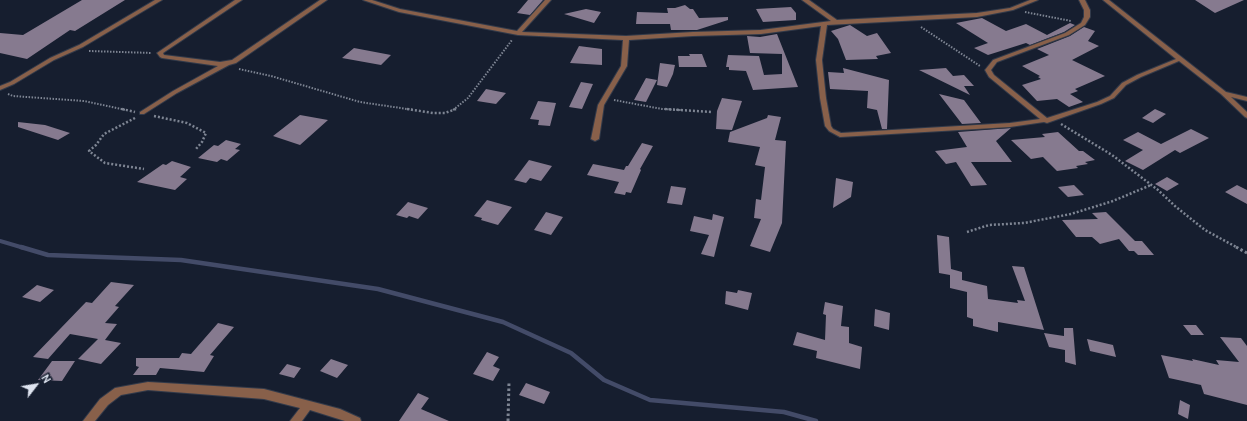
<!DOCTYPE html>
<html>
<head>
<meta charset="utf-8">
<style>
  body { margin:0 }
  #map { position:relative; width:1247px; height:421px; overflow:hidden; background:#161e2f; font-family:Cabin,sans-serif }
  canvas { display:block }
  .north { position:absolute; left:16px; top:365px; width:40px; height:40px; -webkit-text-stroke:3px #161e2f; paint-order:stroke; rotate:59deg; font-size:11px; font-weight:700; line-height:16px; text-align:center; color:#dee4f0 }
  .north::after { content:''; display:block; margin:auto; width:14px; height:18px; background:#dee4f0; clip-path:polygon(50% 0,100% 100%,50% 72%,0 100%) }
</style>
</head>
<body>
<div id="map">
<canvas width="1247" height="421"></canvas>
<div class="north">N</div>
</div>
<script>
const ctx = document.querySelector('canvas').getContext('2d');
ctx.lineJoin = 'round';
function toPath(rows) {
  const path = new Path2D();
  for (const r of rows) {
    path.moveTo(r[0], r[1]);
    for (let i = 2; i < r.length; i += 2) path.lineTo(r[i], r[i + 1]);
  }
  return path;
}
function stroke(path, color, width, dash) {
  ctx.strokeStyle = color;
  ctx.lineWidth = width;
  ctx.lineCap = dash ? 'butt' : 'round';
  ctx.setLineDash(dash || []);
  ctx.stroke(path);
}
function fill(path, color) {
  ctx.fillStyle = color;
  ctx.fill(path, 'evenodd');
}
stroke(toPath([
  [0,241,24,248]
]), '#434b68', 4);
stroke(toPath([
  [21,247,48,255,181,260,378,289,503,322,571,353,604,380,650,400,784,412,816,421]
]), '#434b68', 4.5);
fill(toPath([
  [82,0,125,0,75,31,70,30,27,59,0,53,0,33,23,35],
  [528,0,543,0,530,15,517,13],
  [1195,0,1244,0,1215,13],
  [685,5,690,9,693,9,699,18,728,17,728,20,697,30,671,30,670,24,636,24,637,12,668,13,667,8,675,8],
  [791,7,796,13,796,20,763,22,756,9],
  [586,9,601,12,594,23,564,14],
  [982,18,1006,31,1026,24,1047,35,1070,23,1075,25,1064,32,1030,45,1026,43,988,55,974,48,988,43,956,23],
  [850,25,867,36,877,33,891,53,876,56,878,59,846,60,838,39,831,31],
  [1084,27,1095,31,1088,41,1099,46,1072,60,1105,76,1075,89,1078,91,1070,94,1083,102,1069,107,1057,99,1037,101,1022,85,1041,79,1038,77,1040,76,1022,66,1049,55,1037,49,1070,36],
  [777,34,798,87,753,90,746,71,729,70,729,67,726,67,728,55,759,56,764,75,782,74,782,54,750,53,747,36,760,37],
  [579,46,602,49,602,65,570,63],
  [354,48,391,55,381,65,342,58],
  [689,54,702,54,707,67,679,67,678,56,690,56],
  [660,63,675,65,673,74,667,87,657,85],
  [843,68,889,80,887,129,882,129,877,110,867,108,868,91,830,89,828,72,844,73],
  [946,68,953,76,964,75,974,86,964,86,970,95,919,70],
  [646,78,657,80,646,102,634,100],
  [581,82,593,84,582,109,569,107],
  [486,89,506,93,496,104,477,101],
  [939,94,964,100,981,123,962,124],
  [722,98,742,101,732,130,716,129,717,111],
  [538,101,556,103,550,126,538,125,539,120,530,119],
  [1155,109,1166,114,1153,123,1142,118],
  [300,115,328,120,300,145,273,136],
  [768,115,781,117,775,140,786,141,782,223,770,252,750,246,761,219,754,218,756,199,761,200,765,167,755,165,760,147,728,142,730,132,767,118],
  [18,122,45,125,70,133,58,140,18,127],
  [1011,128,996,141,1012,162,971,162,987,185,971,186,956,162,946,164,935,151,967,147,958,132],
  [1191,129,1209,138,1180,153,1175,150,1143,170,1125,161,1143,150,1123,140,1138,132,1161,144],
  [1058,132,1079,151,1083,151,1095,160,1085,162,1088,164,1076,166,1078,168,1057,171,1043,157,1031,159,1011,140,1045,137,1042,134],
  [226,140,241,144,235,149,240,150,227,161,221,159,217,162,198,158,214,145,218,146],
  [642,143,653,146,640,169,641,170,631,193,626,192,625,195,614,193,619,182,587,175,593,164,624,170,626,166,628,166],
  [529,160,552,166,541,181,530,178,526,183,514,180],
  [172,161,191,167,180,177,187,179,175,190,137,182,163,164,166,165],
  [1167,177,1179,184,1167,191,1155,184],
  [836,178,853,182,851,197,833,208],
  [1074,185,1084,195,1068,197,1058,187],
  [1237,185,1247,190,1247,204,1225,192],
  [671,186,686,188,682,205,667,203],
  [487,200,512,207,498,225,481,220,482,218,474,216],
  [408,202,428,208,418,219,409,216,407,218,396,215],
  [546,212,563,217,551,235,534,230],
  [1106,212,1135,241,1142,241,1154,255,1138,255,1134,251,1129,251,1119,239,1100,244,1092,237,1076,237,1062,220,1098,219,1092,213],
  [713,214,724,217,714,257,701,254,709,235,690,231,694,216,712,220],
  [937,235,949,237,951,269,962,272,962,280,987,286,988,299,1018,303,1017,300,1025,301,1012,266,1024,267,1044,330,998,322,998,332,973,326,973,319,967,317,967,292,950,288,950,275,939,273],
  [111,282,134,285,115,306,119,307,105,323,117,324,105,340,121,343,101,364,78,359,98,339,70,334,48,359,33,357,86,302,92,303],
  [37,285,54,290,40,302,22,297],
  [738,290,752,293,748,310,725,304,726,291,737,293],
  [825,302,843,306,841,326,849,327,849,343,862,347,860,369,816,358,817,351,793,345,797,332,825,340,826,315,823,314],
  [875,309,890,313,889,330,874,326],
  [218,323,234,327,210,355,214,356,204,372,160,368,156,375,133,375,139,367,136,366,136,358,179,358,182,353,191,354],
  [1183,325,1196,325,1204,335,1191,335],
  [1064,328,1073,328,1076,365,1065,362,1065,350,1049,347,1044,333,1064,336],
  [1220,337,1241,338,1247,346,1247,405,1204,394,1201,385,1169,378,1161,355,1193,361,1192,359,1219,365,1216,360,1239,362],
  [1087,339,1113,345,1116,357,1090,351],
  [487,352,499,357,493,366,500,369,493,381,473,374],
  [331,359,348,365,337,378,320,371],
  [52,361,75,361,62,381,38,380],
  [287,364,301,368,294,378,279,374],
  [526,383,550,392,544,404,519,395],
  [418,393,429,398,421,409,449,421,399,421],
  [1180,400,1190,405,1188,419,1178,414]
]), '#867a8f');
const minor = toPath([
  [155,0,162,0,83,47,54,60,14,84,0,90,0,86,10,82,50,58,79,45,155,0],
  [235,0,242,0,163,53,164,55,220,62,232,60,320,0,327,0,236,63,229,65,177,93,144,114,140,114,140,112,173,91,218,66,162,58,160,57,157,53,235,0],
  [363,0,372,0,400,9,517,31,545,0,551,0,522,32,626,36,693,32,761,30,831,21,802,0,809,0,837,20,977,13,1010,8,1030,0,1038,0,1013,10,977,17,827,25,822,60,826,98,831,126,833,129,841,133,1010,123,1040,119,989,77,985,70,993,60,1065,33,1081,23,1084,17,1084,10,1079,0,1085,0,1090,10,1090,17,1085,25,1069,35,997,62,991,70,994,75,1047,118,1097,102,1110,96,1122,83,1137,75,1176,59,1103,0,1109,0,1226,92,1247,97,1247,101,1231,97,1247,112,1247,118,1245,117,1221,94,1179,61,1141,77,1126,85,1114,98,1101,104,1047,123,1044,122,1010,127,840,137,829,131,825,126,820,98,816,60,821,26,761,34,693,36,629,40,627,66,604,105,599,139,595,141,591,139,598,105,621,66,623,40,518,35,399,12,363,0],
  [148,382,264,389,340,409,360,418,361,421,345,421,310,410,302,421,290,421,300,408,264,399,148,390,121,395,108,405,95,421,83,421,100,399,115,388,148,382]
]);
stroke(minor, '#323a4a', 2);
stroke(toPath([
  [1025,12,1071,21],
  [921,27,980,66],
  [89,51,152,53],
  [239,69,271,76,360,102,414,110],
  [8,94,13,96,84,101,126,110],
  [614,100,662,109,681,110],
  [453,110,468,98,512,40]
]), '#7e8593', 2, [1.5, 1.5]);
stroke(toPath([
  [122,109,135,112],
  [407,109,433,113,445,113,456,109],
  [665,109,712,112],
  [154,116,187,123,206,133,202,142,196,149],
  [135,118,104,134,96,145,89,151,105,163,144,169],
  [1061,124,1112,155,1158,190,1176,207,1205,230,1238,248],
  [967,232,989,225,1024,223,1071,214,1113,201,1151,185]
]), '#7e8593', 2.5, [2, 2]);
stroke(toPath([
  [1236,247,1247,253],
  [508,421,509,382]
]), '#7e8593', 3, [2.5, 2.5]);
fill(minor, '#88604a');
</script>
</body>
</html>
